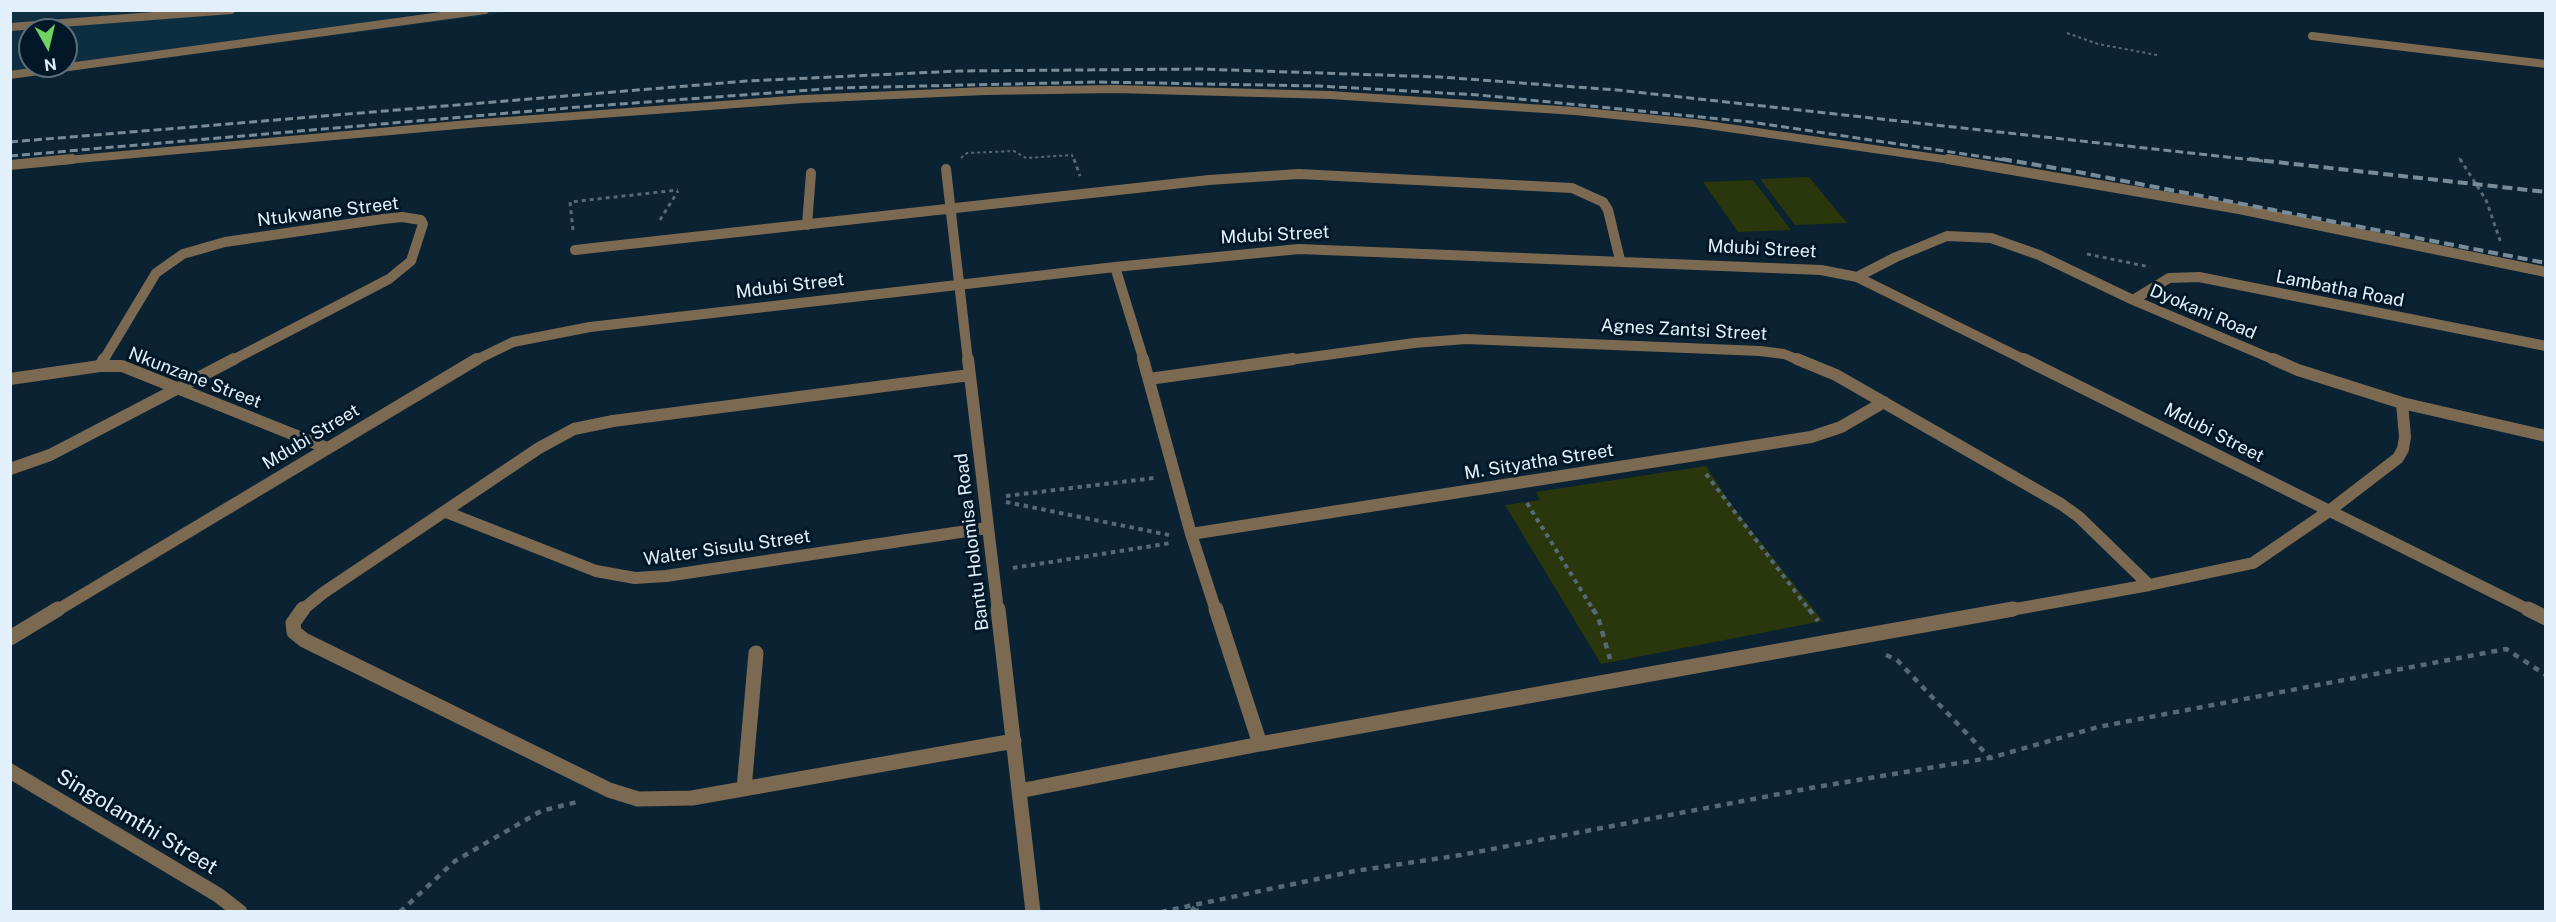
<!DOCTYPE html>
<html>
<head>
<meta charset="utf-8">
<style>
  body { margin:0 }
  #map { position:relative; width:2556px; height:922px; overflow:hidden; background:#0a2232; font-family:"Public Sans",sans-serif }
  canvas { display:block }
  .frame { position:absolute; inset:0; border:12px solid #e2f0fb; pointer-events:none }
  .north { position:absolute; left:18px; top:18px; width:60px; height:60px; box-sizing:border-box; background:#021828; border:2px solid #5c6e7c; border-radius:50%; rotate:172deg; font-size:16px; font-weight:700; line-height:24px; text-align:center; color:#e2f0fb }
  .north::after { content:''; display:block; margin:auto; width:21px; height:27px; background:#6ed361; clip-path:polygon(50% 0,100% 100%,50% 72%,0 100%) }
</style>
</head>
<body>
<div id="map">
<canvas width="2556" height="922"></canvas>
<div class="frame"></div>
<div class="north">N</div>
</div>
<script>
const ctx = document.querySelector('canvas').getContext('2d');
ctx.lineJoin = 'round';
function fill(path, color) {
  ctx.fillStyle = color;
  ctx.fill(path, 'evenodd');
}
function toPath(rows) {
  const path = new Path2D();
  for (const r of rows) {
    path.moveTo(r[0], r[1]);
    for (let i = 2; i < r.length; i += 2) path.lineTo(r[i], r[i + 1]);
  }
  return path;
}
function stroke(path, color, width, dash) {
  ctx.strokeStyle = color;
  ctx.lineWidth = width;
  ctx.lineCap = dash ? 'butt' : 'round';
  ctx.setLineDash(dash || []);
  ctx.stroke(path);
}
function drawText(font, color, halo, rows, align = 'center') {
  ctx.font = font + ' "Public Sans",sans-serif';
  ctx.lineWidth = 6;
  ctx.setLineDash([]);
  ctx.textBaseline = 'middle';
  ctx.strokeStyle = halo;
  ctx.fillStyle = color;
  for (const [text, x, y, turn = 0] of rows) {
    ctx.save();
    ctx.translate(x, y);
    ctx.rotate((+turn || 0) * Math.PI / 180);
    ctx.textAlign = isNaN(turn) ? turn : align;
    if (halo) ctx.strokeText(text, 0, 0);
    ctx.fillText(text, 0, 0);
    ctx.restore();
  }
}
fill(toPath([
  [10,11,518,11,11,79],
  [30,30,66,30,66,66,30,66]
]), '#0d2d41');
fill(toPath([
  [1809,177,1847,223,1795,225,1760,179],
  [1753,180,1791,230,1738,232,1703,182],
  [1706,466,1733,507,1823,621,1601,664,1505,505,1540,500,1536,492]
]), '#2a360b');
stroke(toPath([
  [2067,33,2098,44,2157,55],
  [961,158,967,153,1014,151,1026,158,1072,155,1074,161],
  [2459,158,2461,161]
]), '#556978', 2, [3, 3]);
stroke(toPath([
  [1074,159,1080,176],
  [2460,159,2486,200,2501,243],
  [660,220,678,191],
  [573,230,570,202,678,190],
  [2087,254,2150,267]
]), '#556978', 3, [4, 4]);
stroke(toPath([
  [1706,474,1810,611],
  [1006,496,1154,478],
  [1006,502,1169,535],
  [1527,503,1594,611],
  [1013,568,1171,543]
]), '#556978', 4, [4.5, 4.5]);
stroke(toPath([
  [1593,609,1598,617,1610,659],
  [1809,609,1818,621],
  [1886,655,1897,660,1990,758,2098,727,2506,649,2546,675],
  [400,912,455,861,541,811,581,801],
  [1161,912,1355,871,1461,855,1816,787,1989,758],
  [1191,912,1196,905,1197,912]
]), '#556978', 4.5, [6, 6]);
stroke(toPath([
  [10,27,231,10],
  [2312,36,2546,64],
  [10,75,485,10],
  [56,161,480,123,803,99,985,91,1115,89,1330,95,1575,111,1694,123,1957,161]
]), '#7b6951', 8);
stroke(toPath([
  [1948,159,2239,209,2546,272],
  [10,165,72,159],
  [946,169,968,361],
  [807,225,811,173],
  [575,250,1209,180,1299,174,1572,188,1603,202,1608,210,1620,260],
  [1115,267,1144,361],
  [1857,277,1896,257,1947,236,1991,238,2039,255,2133,300,2277,361],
  [2133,300,2169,278,2199,277,2546,346],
  [103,361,156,273,183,254,225,242,383,219,402,217,421,220,423,224,411,261,389,279,231,361],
  [474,361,513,342,590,327,1115,267,1299,249,1821,270,1857,277,2027,361],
  [1282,361,1414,343,1466,339,1760,351,1784,354,1801,361]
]), '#7b6951', 10);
stroke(toPath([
  [968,359,998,611],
  [1143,359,1191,534,1216,611],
  [1797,359,1836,375,2061,504,2079,517,2149,585],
  [2024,359,2531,611],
  [2273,359,2298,370,2402,403,2546,436],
  [100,366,104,359],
  [10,379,100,366,122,366,327,448],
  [1149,379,1293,359],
  [10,469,50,455,234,359],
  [446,512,596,571,635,578,666,576,987,528],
  [1191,534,1811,437,1841,427,1884,402],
  [56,611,477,359],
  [301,611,323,593,539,448,574,429,613,421,970,375],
  [2005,611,2149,585,2253,563,2329,511,2398,458,2403,449,2405,437,2402,403]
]), '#7b6951', 12);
stroke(toPath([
  [303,609,293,623,294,632,304,640,609,790,638,799,692,798,1014,741],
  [998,609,1033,912],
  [1216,609,1260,744,2013,609],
  [2528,609,2546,618],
  [10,638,58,609],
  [10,771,218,895,240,912],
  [744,789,756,653],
  [1019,791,1260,744]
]), '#7b6951', 15);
stroke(toPath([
  [10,142,747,81,958,71,1200,69,1440,77,1617,90,2263,161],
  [10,156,579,107,838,88,1097,82,1319,86,1479,95,1751,122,2011,161]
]), '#798c99', 3, [8, 4]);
stroke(toPath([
  [2002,159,2078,172,2546,263],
  [2249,159,2546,192]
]), '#798c99', 4, [10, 5]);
drawText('18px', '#e2f0fb', '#021828', [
  ["Ntukwane Street",328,212,-7],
  ["Mdubi Street",1275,235,-3],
  ["Mdubi Street",1762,249,3],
  ["Mdubi Street",790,286,-7],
  ["Lambatha Road",2340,289,11],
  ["Dyokani Road",2203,312,23],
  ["Agnes Zantsi Street",1684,330,3],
  ["Nkunzane Street",195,378,21],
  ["Mdubi Street",2214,433,27],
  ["Mdubi Street",311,437,-31],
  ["M. Sityatha Street",1539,462,-9],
  ["Bantu Holomisa Road",972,542,-97],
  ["Walter Sisulu Street",727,548,-8]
]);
drawText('21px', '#e2f0fb', '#021828', [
  ["Singolamthi Street",137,822,31]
]);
</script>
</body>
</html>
